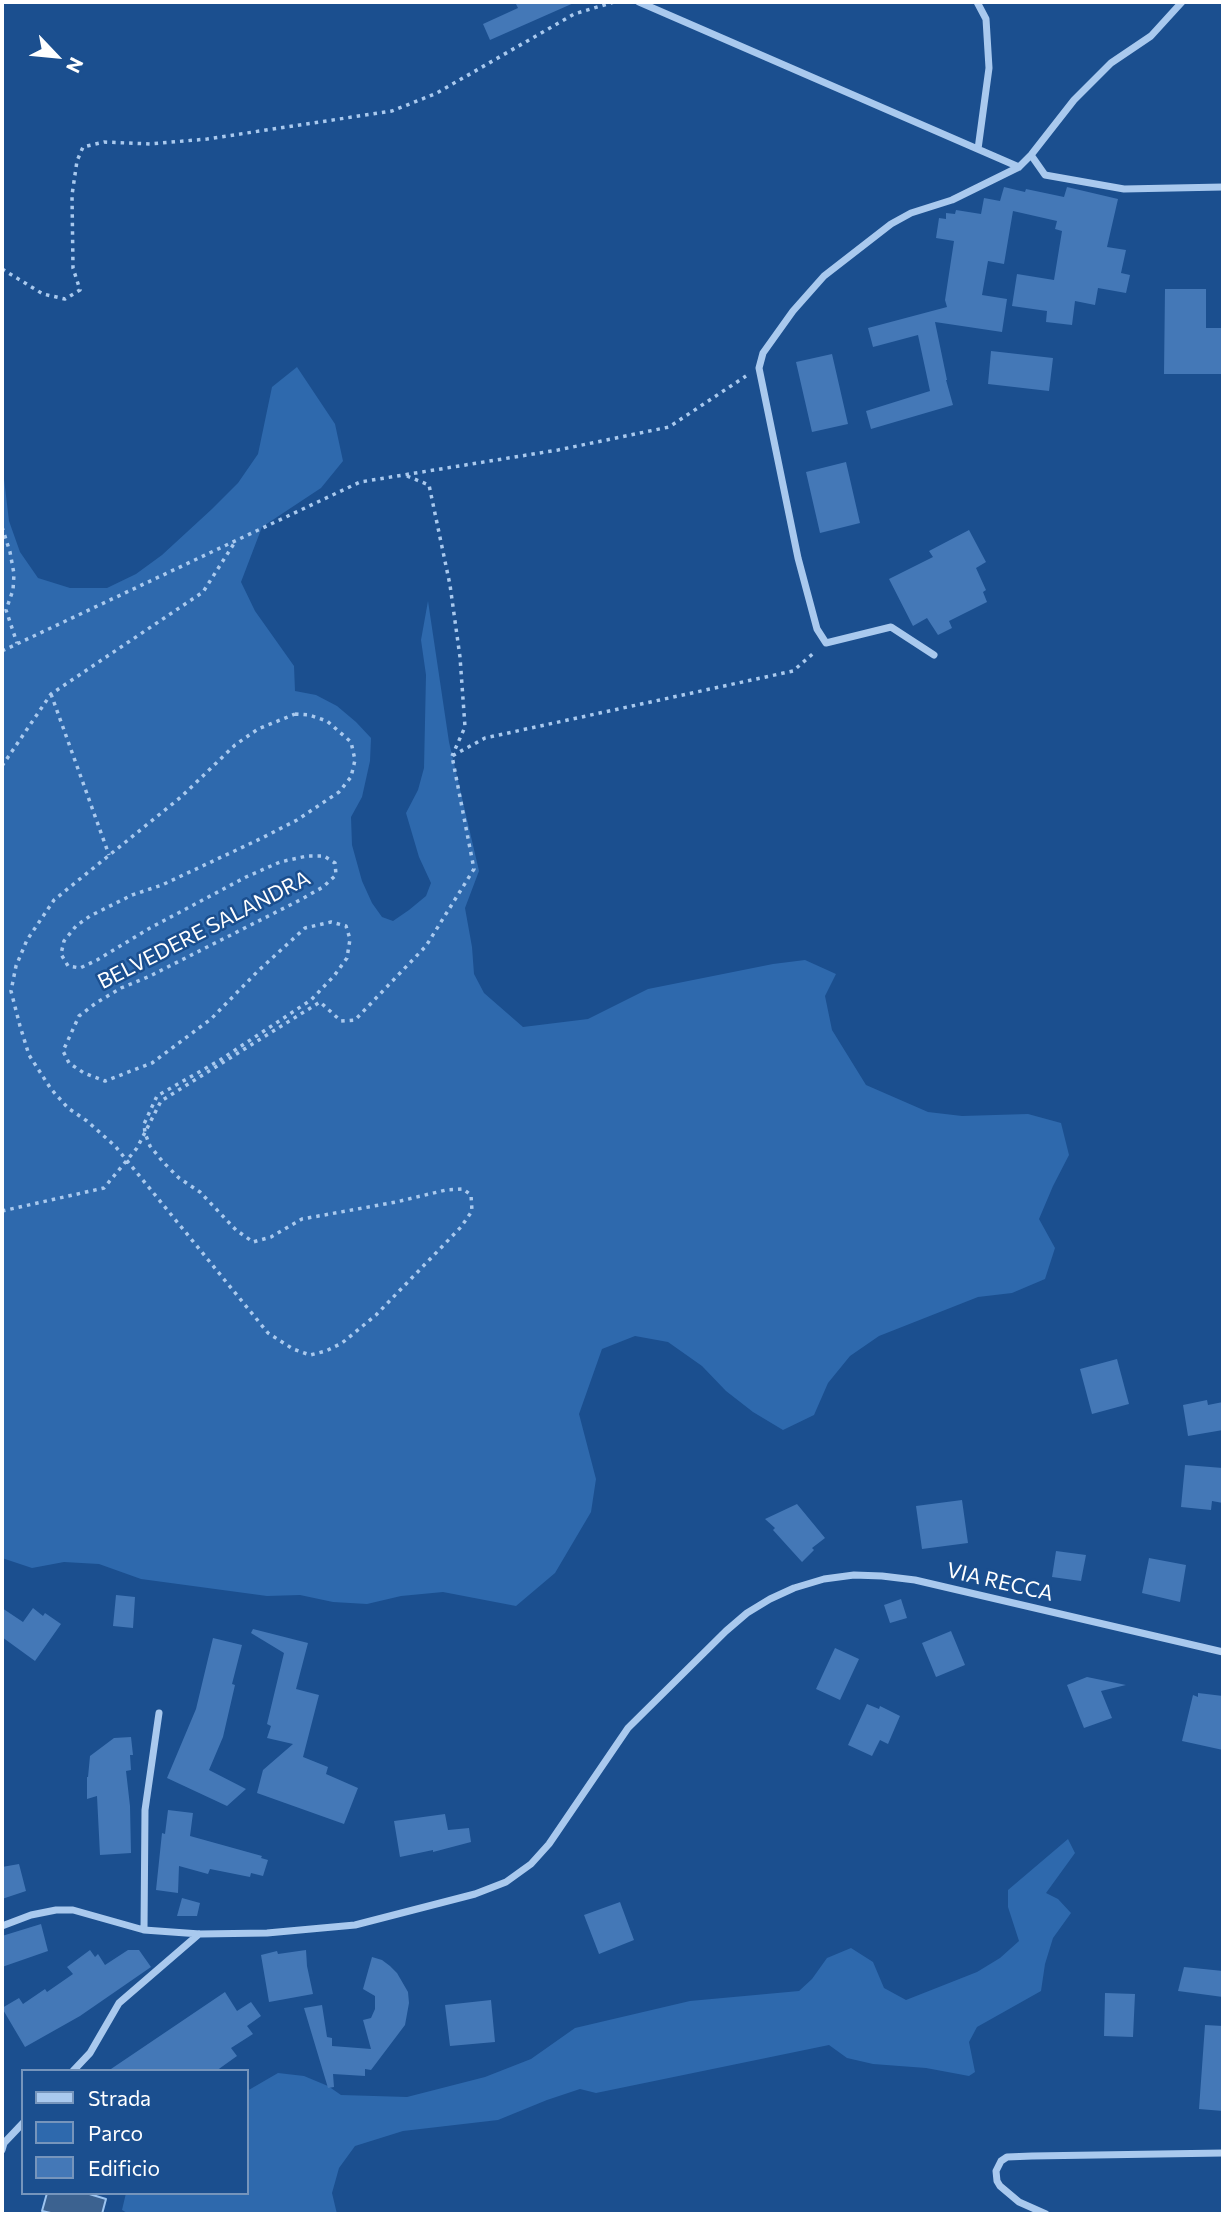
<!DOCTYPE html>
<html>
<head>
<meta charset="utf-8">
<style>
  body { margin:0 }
  #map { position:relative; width:1225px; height:2216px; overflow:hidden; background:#1b4f8f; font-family:Commissioner,sans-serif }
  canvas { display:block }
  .frame { position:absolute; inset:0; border:4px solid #fff; pointer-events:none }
  .legend { position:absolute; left:21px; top:2069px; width:228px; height:126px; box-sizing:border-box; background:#1b4f8f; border:2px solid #7695bc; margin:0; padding:9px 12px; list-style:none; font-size:21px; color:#fff }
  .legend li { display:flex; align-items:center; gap:14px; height:35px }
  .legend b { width:35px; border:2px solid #7695bc }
  .north { position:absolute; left:21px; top:21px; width:70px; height:70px; -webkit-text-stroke:5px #1b4f8f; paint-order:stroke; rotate:116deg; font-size:19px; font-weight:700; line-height:28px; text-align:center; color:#fff }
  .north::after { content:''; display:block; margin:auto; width:24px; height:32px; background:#fff; clip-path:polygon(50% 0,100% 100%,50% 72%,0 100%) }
</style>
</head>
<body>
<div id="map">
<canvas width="1225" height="2216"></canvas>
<div class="frame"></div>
<ul class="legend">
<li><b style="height:9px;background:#a9c9ee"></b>Strada</li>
<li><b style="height:19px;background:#2e69ad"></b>Parco</li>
<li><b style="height:19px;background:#4478b7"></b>Edificio</li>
</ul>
<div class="north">N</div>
</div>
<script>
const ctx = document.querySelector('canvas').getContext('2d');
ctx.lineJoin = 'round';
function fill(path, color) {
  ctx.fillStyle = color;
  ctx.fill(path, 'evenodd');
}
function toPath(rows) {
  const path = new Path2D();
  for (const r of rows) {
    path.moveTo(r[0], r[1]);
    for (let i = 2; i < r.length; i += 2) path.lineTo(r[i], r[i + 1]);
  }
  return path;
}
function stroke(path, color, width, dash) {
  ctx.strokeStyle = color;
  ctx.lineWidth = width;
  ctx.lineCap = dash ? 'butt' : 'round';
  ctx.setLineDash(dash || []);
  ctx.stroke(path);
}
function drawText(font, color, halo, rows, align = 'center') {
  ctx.font = font + ' Commissioner,sans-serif';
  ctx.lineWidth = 5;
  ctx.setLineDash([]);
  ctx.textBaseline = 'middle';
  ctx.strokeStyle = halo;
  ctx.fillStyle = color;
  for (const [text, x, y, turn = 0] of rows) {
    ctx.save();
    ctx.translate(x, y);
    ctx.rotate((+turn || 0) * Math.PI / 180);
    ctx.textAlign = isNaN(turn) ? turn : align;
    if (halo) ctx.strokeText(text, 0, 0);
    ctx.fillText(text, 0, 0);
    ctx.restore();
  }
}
fill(toPath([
  [297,367,335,424,343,461,321,488,262,527,241,582,255,611,294,666,295,691,316,695,337,706,356,722,371,738,370,761,362,797,351,817,352,845,362,881,372,903,382,917,393,921,409,910,426,896,431,883,419,857,406,813,418,790,424,768,426,675,421,640,428,601,449,742,479,871,465,908,472,947,474,974,484,993,523,1027,588,1019,648,989,773,964,805,960,836,974,825,996,832,1030,866,1085,928,1112,962,1116,1028,1114,1061,1123,1069,1155,1053,1186,1039,1219,1055,1248,1045,1279,1012,1293,978,1297,879,1336,850,1356,828,1383,814,1415,783,1430,753,1412,726,1391,702,1366,668,1342,635,1336,602,1349,579,1414,596,1479,591,1512,555,1573,516,1606,443,1592,401,1596,367,1604,333,1602,300,1595,267,1596,141,1579,99,1564,64,1562,32,1568,2,1558,2,462,9,521,20,552,38,578,70,588,107,588,136,574,162,555,212,509,238,483,258,454,272,387],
  [1068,1839,1075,1853,1046,1893,1058,1899,1071,1913,1053,1938,1045,1964,1041,1991,977,2027,969,2042,975,2072,969,2076,926,2068,873,2064,847,2058,829,2045,596,2093,580,2089,547,2100,498,2120,403,2131,355,2146,339,2168,332,2193,337,2214,129,2214,122,2210,126,2193,247,2193,247,2091,278,2073,304,2076,328,2086,341,2095,407,2097,485,2077,531,2059,575,2028,690,2001,799,1991,812,1979,827,1958,851,1948,873,1962,884,1988,906,2000,977,1972,1000,1958,1019,1941,1008,1907,1008,1890]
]), '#2e69ad');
const water = toPath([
  [47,2193,86,2193,106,2199,102,2214,55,2214,42,2211,47,2193]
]);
fill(water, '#3c6290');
stroke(water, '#9cc4f0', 2);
fill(toPath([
  [515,2,576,2,490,40,483,24,518,8],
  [1004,187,1025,192,1026,189,1064,197,1067,187,1118,199,1107,247,1126,250,1121,273,1130,275,1126,293,1098,288,1095,305,1075,301,1072,325,1046,322,1047,311,1012,306,1017,274,1054,280,1062,231,1055,229,1057,221,1013,211,1004,264,988,261,982,295,1007,299,1002,332,935,322,947,380,946,380,953,405,871,429,866,411,930,391,918,335,873,347,868,328,947,307,945,300,954,241,936,238,939,218,946,219,946,213,955,214,956,210,981,214,984,198,1000,201],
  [1165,289,1206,289,1206,328,1223,328,1223,374,1164,374],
  [991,351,1053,358,1049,391,988,384],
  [832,354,848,424,812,432,796,362],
  [846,462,860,523,820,533,806,472],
  [969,530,986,562,976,568,986,590,983,592,987,602,949,621,952,628,938,635,927,618,913,626,889,579,933,557,929,551],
  [1117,1359,1129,1404,1092,1414,1080,1369],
  [1207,1400,1208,1405,1223,1402,1223,1430,1188,1436,1183,1405],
  [1185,1465,1223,1468,1223,1503,1212,1501,1211,1510,1181,1507],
  [962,1500,968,1543,922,1549,916,1506],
  [797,1504,825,1538,812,1548,814,1550,802,1562,773,1530,775,1528,765,1519],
  [1056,1551,1086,1555,1081,1581,1052,1577],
  [1149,1558,1186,1565,1180,1602,1142,1593],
  [116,1595,135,1597,133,1628,113,1626],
  [901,1599,907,1618,890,1623,884,1605],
  [2,1608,23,1622,33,1608,43,1616,45,1613,61,1624,35,1661,2,1637],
  [253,1629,308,1643,296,1689,319,1695,303,1757,328,1767,326,1774,358,1788,344,1824,257,1793,263,1770,293,1744,267,1738,271,1726,267,1724,284,1653,251,1633],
  [951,1631,965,1665,936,1677,922,1643],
  [213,1638,242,1645,232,1684,235,1685,223,1737,209,1770,246,1789,227,1806,167,1778,196,1709],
  [835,1648,859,1659,840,1700,816,1689],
  [1087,1677,1126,1685,1101,1691,1112,1718,1084,1728,1067,1685],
  [1198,1693,1223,1696,1223,1750,1182,1741,1193,1695,1198,1697],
  [867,1704,879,1709,880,1706,900,1716,888,1744,880,1740,872,1756,848,1745],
  [131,1737,133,1755,130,1755,131,1770,126,1771,130,1806,131,1853,100,1855,97,1796,87,1799,87,1777,88,1777,90,1756,114,1738],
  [168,1810,193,1813,190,1836,262,1856,261,1858,268,1860,263,1876,251,1873,250,1877,210,1869,208,1874,179,1866,178,1893,156,1890,162,1833,165,1834],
  [445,1814,448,1830,469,1828,471,1842,433,1852,433,1850,400,1857,394,1821],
  [19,1864,26,1891,2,1899,2,1867],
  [182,1898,200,1903,197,1916,177,1916],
  [620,1902,634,1940,599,1954,584,1915],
  [41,1924,48,1951,2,1967,2,1936],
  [90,1950,95,1957,98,1954,105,1965,128,1950,139,1950,151,1967,80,2016,25,2047,2,2008,19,1998,23,2004,45,1989,47,1992,73,1974,67,1967],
  [306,1950,307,1966,313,1994,269,2002,261,1955,277,1951,278,1954],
  [372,1957,382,1960,390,1966,397,1973,408,1992,409,2003,405,2025,371,2070,365,2069,365,2076,333,2074,334,2087,328,2088,304,2008,322,2005,327,2037,332,2038,332,2046,371,2049,363,2020,371,2018,375,2009,375,1996,363,1989],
  [1184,1967,1223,1971,1223,1997,1178,1991],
  [225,1992,237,2011,251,2002,261,2016,247,2026,253,2034,231,2048,237,2056,216,2071,108,2071],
  [1105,1993,1135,1994,1133,2037,1104,2036],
  [491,2000,495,2042,450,2046,445,2005],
  [1205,2025,1223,2026,1223,2111,1199,2109]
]), '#4478b7');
stroke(toPath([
  [2,269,43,294,65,299,80,290,73,268,72,195,77,161,83,147,104,142,150,144,207,139,392,111,437,93,574,14,614,2],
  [407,476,429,485,450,585,460,657,465,727,452,756],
  [2,527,10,552,14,574,13,590,6,610,17,643],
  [2,651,360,482,558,450,669,427,746,376],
  [51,694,109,855],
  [295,714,309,715,327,721,351,742,355,760,351,777,339,792,297,820,262,838,162,885,132,895,90,916,76,926,64,941,61,954,68,966,80,968,97,960,150,928,246,877,280,862,307,856,324,856,335,863,336,875,323,887,302,899,148,977,121,988,96,1003,79,1016,63,1051,69,1063,84,1073,105,1081,152,1063,211,1019,258,971,305,928,331,922,346,926,350,939,347,958,334,976,311,1000,220,1060,157,1096,144,1124,145,1133,150,1146,163,1162,179,1178,200,1192,236,1230,253,1242,271,1237,302,1219,396,1202,446,1190,463,1189,471,1195,472,1211,461,1227,376,1315,342,1343,326,1351,310,1355,293,1349,268,1333,115,1146,87,1121,68,1108,51,1089,29,1055,20,1026,11,991,16,966,27,940,54,900,181,797,235,745,258,729,295,714],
  [2,766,51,694,203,592,235,542],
  [2,1211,104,1188,137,1148,161,1101,320,1002,341,1021,355,1020,426,946,474,869,452,756,485,738,793,671,816,651]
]), '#a9c9ee', 3.5, [3.5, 5]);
stroke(toPath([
  [639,2,1019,167],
  [977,2,986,19,989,68,978,149],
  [1031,155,1045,175,1124,189,1223,187],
  [934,655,891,627,826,643,817,629,798,558,759,368,763,353,793,311,824,276,891,224,911,213,952,200,1019,167,1031,155,1074,100,1111,63,1151,36,1182,2],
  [2,1926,31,1915,56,1910,73,1910,144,1930,200,1934,267,1933,355,1925,475,1894,506,1882,531,1864,549,1844,628,1728,726,1631,747,1613,770,1599,794,1588,824,1579,854,1575,882,1576,915,1580,1223,1652],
  [144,1930,145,1810,159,1713],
  [73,2071,90,2053,119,2003,199,1934],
  [2,2150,4,2143,23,2123],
  [1046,2214,1019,2202,1000,2186,997,2181,996,2171,1001,2161,1007,2157,1032,2156,1223,2153]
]), '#a9c9ee', 7);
drawText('21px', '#fff', '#1b4f8f', [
  ["BELVEDERE SALANDRA",204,930,-27],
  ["VIA RECCA",1000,1582,13]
]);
</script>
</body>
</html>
